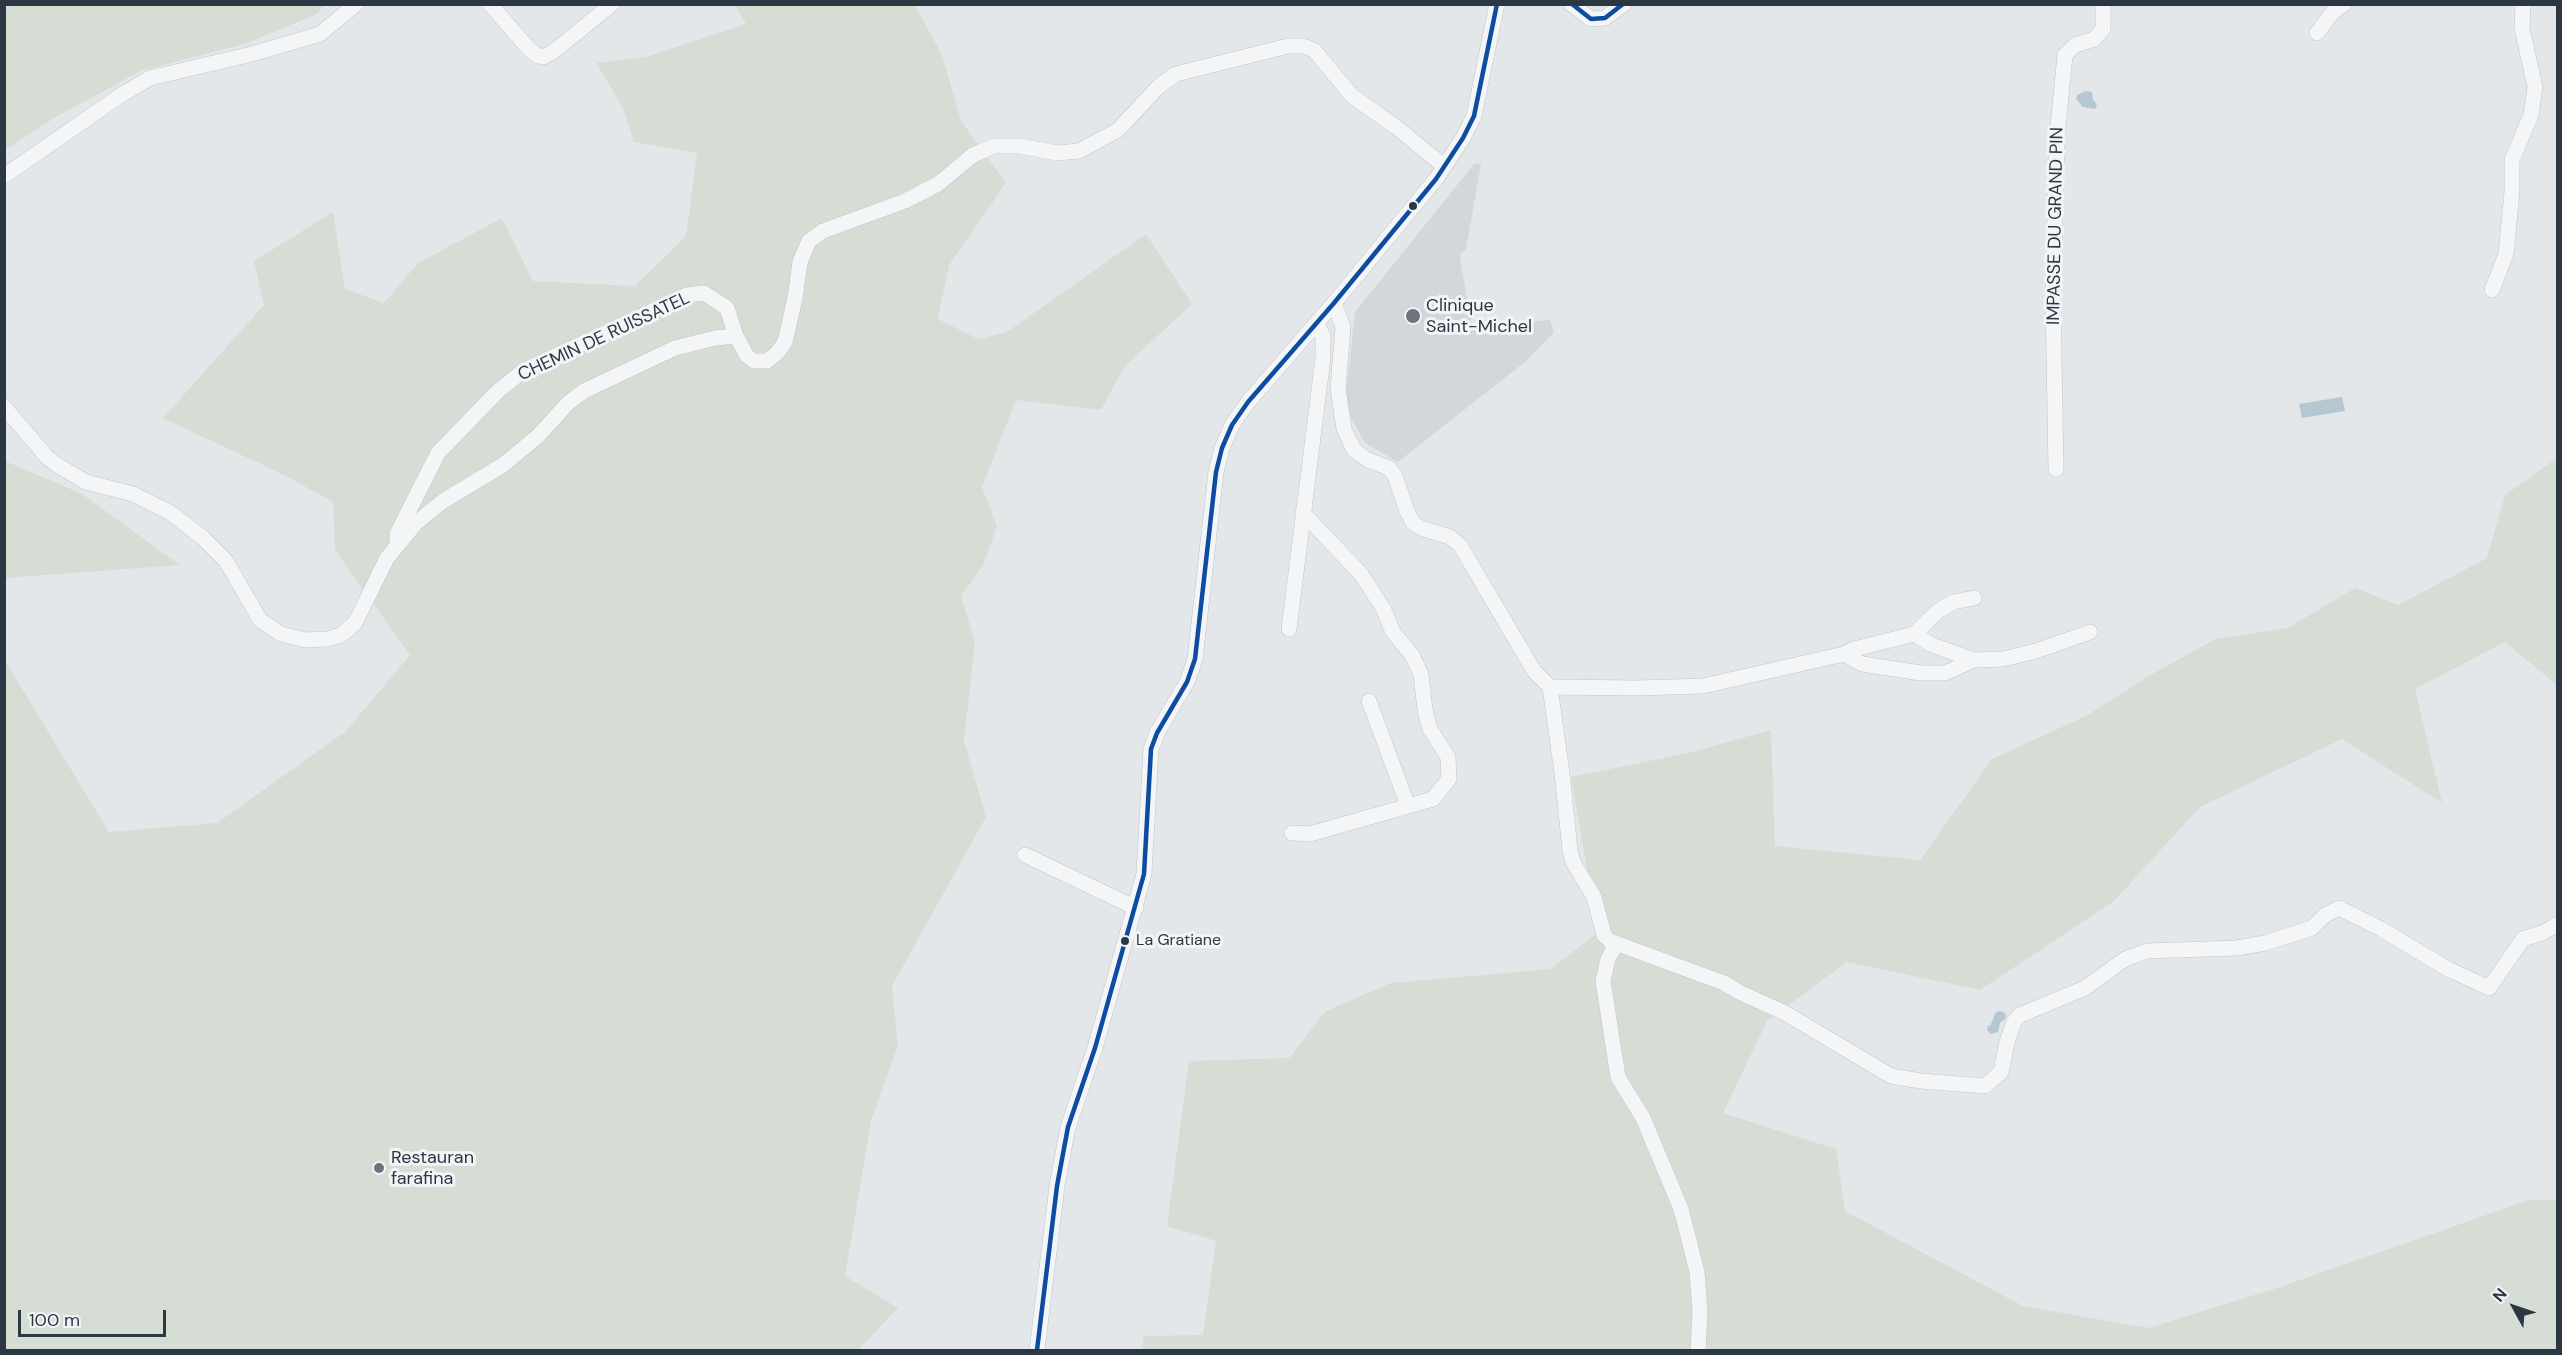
<!DOCTYPE html>
<html>
<head>
<meta charset="utf-8">
<style>
  body { margin:0 }
  #map { position:relative; width:2562px; height:1355px; overflow:hidden; background:#e4e7e9; font-family:"DM Sans",sans-serif }
  canvas { display:block }
  .frame { position:absolute; inset:0; border:6px solid #2b3742; pointer-events:none }
  .north { position:absolute; left:2484px; top:1277px; width:60px; height:60px; -webkit-text-stroke:4px #f2f5f8; paint-order:stroke; rotate:310deg; font-size:16px; font-weight:700; line-height:24px; text-align:center; color:#2b3742 }
  .north::after { content:''; display:block; margin:auto; width:21px; height:27px; background:#2b3742; clip-path:polygon(50% 0,100% 100%,50% 72%,0 100%) }
  .scale { position:absolute; left:18px; top:1310px; width:148px; height:27px; box-sizing:border-box; border:3px solid #2b3742; border-top:0; padding-left:8px; font-size:18px; line-height:21px; white-space:nowrap; color:#2b3742; -webkit-text-stroke:4px #f2f5f8; paint-order:stroke }
</style>
</head>
<body>
<div id="map">
<canvas width="2562" height="1355"></canvas>
<div class="frame"></div>
<div class="north">N</div>
<div class="scale">100 m</div>
</div>
<script>
const ctx = document.querySelector('canvas').getContext('2d');
ctx.lineJoin = 'round';
function fill(path, color) {
  ctx.fillStyle = color;
  ctx.fill(path, 'evenodd');
}
function toPath(rows) {
  const path = new Path2D();
  for (const r of rows) {
    path.moveTo(r[0], r[1]);
    for (let i = 2; i < r.length; i += 2) path.lineTo(r[i], r[i + 1]);
  }
  return path;
}
function stroke(path, color, width, dash) {
  ctx.strokeStyle = color;
  ctx.lineWidth = width;
  ctx.lineCap = dash ? 'butt' : 'round';
  ctx.setLineDash(dash || []);
  ctx.stroke(path);
}
function drawText(font, color, halo, rows, align = 'center') {
  ctx.font = font + ' "DM Sans",sans-serif';
  ctx.lineWidth = 6;
  ctx.setLineDash([]);
  ctx.textBaseline = 'middle';
  ctx.strokeStyle = halo;
  ctx.fillStyle = color;
  for (const [text, x, y, turn = 0] of rows) {
    ctx.save();
    ctx.translate(x, y);
    ctx.rotate((+turn || 0) * Math.PI / 180);
    ctx.textAlign = isNaN(turn) ? turn : align;
    if (halo) ctx.strokeText(text, 0, 0);
    ctx.fillText(text, 0, 0);
    ctx.restore();
  }
}
fill(toPath([
  [1474,164,1481,164,1466,250,1461,253,1460,258,1472,326,1550,320,1554,332,1525,362,1398,462,1365,443,1348,412,1346,393,1355,312]
]), '#d3d7dc');
fill(toPath([
  [5,4,324,4,324,5,317,14,244,44,141,71,54,118,5,150],
  [735,5,915,5,942,55,961,121,1006,183,949,265,938,319,978,339,1007,332,1146,234,1192,304,1124,367,1101,410,1016,400,982,487,997,526,983,566,961,596,975,642,964,741,986,817,892,986,898,1045,871,1121,845,1276,898,1308,858,1350,5,1350,4,659,109,832,217,823,346,731,410,655,335,550,333,502,284,475,163,418,264,305,254,261,333,212,345,289,384,303,418,263,502,218,533,281,635,286,686,236,697,153,634,142,623,108,596,63,646,57,746,24],
  [2557,458,2557,685,2505,642,2415,689,2442,803,2342,739,2200,807,2114,901,1980,990,1847,962,1767,1021,1723,1113,1836,1149,1845,1211,2023,1306,2148,1328,2277,1288,2529,1200,2557,1200,2557,1350,1143,1350,1143,1336,1203,1335,1216,1241,1167,1226,1189,1061,1289,1058,1326,1011,1391,983,1551,969,1598,932,1571,777,1688,753,1771,730,1775,846,1920,860,1992,759,2086,716,2149,676,2215,639,2288,628,2355,588,2398,605,2487,558,2505,495],
  [5,461,82,494,180,565,5,578]
]), '#d6ddd5');
fill(toPath([
  [2086,91,2092,92,2093,99,2097,105,2095,109,2083,107,2076,99,2077,95],
  [2342,397,2345,411,2302,418,2299,404],
  [2000,1011,2005,1013,2006,1018,2000,1023,1998,1032,1991,1034,1987,1030,1988,1025,1990,1026,1996,1012]
]), '#b4c7d3');
const minor = toPath([
  [490,4,529,49,538,56,543,57,553,52,612,4],
  [1571,4,1591,19,1605,18,1624,4],
  [2317,33,2332,13,2344,4],
  [4,176,121,95,150,78,252,54,320,34,356,4],
  [2492,290,2506,254,2512,192,2512,160,2531,115,2535,87,2522,28,2523,4],
  [1334,303,1343,327,1338,388,1344,429,1354,450,1368,460,1389,468,1395,476,1407,511,1413,523,1421,528,1450,537,1460,545,1534,671,1550,687,1638,688,1703,686,1844,654,1862,664,1921,673,1945,673,1974,660,1932,645,1914,634],
  [4,407,47,457,57,465,86,482,133,494,171,513,203,538,226,561,260,620,281,634,306,640,328,639,341,635,355,623,387,558,416,523,443,501,503,465,538,436,568,403,584,391,675,348,715,338,736,336,747,356,754,361,767,361,777,353,785,342,795,298,800,262,809,241,823,231,905,201,938,184,973,155,994,146,1019,146,1057,153,1079,151,1118,130,1159,86,1176,74,1288,46,1303,46,1314,50,1352,96,1396,127,1444,166],
  [2056,469,2053,297,2057,136,2065,55,2075,45,2094,39,2103,29,2103,4],
  [397,541,397,534,438,453,498,391,523,371,687,295,704,293,727,308,736,336],
  [1289,629,1323,358,1323,335,1316,324],
  [1844,654,1854,649,1914,634,1938,611,1953,602,1974,598],
  [1974,660,2003,659,2036,651,2090,632],
  [1550,687,1562,773,1570,850,1573,862,1594,897,1604,935,1610,941,1724,983,1739,992,1785,1013,1891,1076,1921,1081,1985,1086,2001,1072,2007,1042,2014,1022,2020,1015,2085,988,2125,959,2147,951,2237,948,2265,943,2312,928,2325,915,2339,908,2381,929,2448,969,2489,988,2523,939,2542,933,2558,924],
  [1369,701,1408,806],
  [1292,833,1310,834,1433,799,1449,779,1448,757,1430,729,1425,710,1421,674,1412,655,1393,632,1383,608,1361,574,1303,513],
  [1025,855,1136,908],
  [1616,944,1608,959,1603,981,1618,1077,1643,1118,1681,1209,1697,1272,1700,1311,1698,1350],
  [1037,1350,1057,1186,1068,1127,1095,1048,1144,874,1151,749,1157,733,1187,682,1195,659,1216,472,1222,448,1232,425,1248,402,1334,303,1436,179,1463,138,1474,116,1497,4]
]);
stroke(minor, '#c2c5c7', 16);
stroke(minor, '#f3f5f6', 15);
stroke(toPath([
  [1572,4,1591,19,1605,18,1623,4],
  [1037,1350,1057,1186,1068,1127,1095,1048,1144,874,1151,749,1157,733,1187,682,1195,659,1216,472,1222,448,1232,425,1248,402,1334,303,1436,179,1463,138,1474,116,1497,4]
]), '#0e4ca1', 4.5);
for (const [x, y, r, color] of [
  [1413,206,5,"#2b3742"],
  [1413,316,8,"#6c757c"],
  [1125,941,5,"#2b3742"],
  [379,1168,6,"#6c757c"]
]) {
  const dot = new Path2D();
  dot.arc(x, y, r, 0, 2 * Math.PI);
  ctx.fillStyle = color;
  ctx.fill(dot);
  stroke(dot, '#f2f5f8', 2);
}
drawText('16px', '#2b3742', '#f2f5f8', [
  ["La Gratiane",1136,941]
], 'left');
drawText('18px', '#2b3742', '#f2f5f8', [
  ["IMPASSE DU GRAND PIN",2056,226,-89],
  ["CHEMIN DE RUISSATEL",604,337,-25]
]);
drawText('18px', '#2b3742', '#f2f5f8', [
  ["Clinique",1426,306],
  ["Saint-Michel",1426,327],
  ["Restauran",391,1158],
  ["farafina",391,1179]
], 'left');
</script>
</body>
</html>
